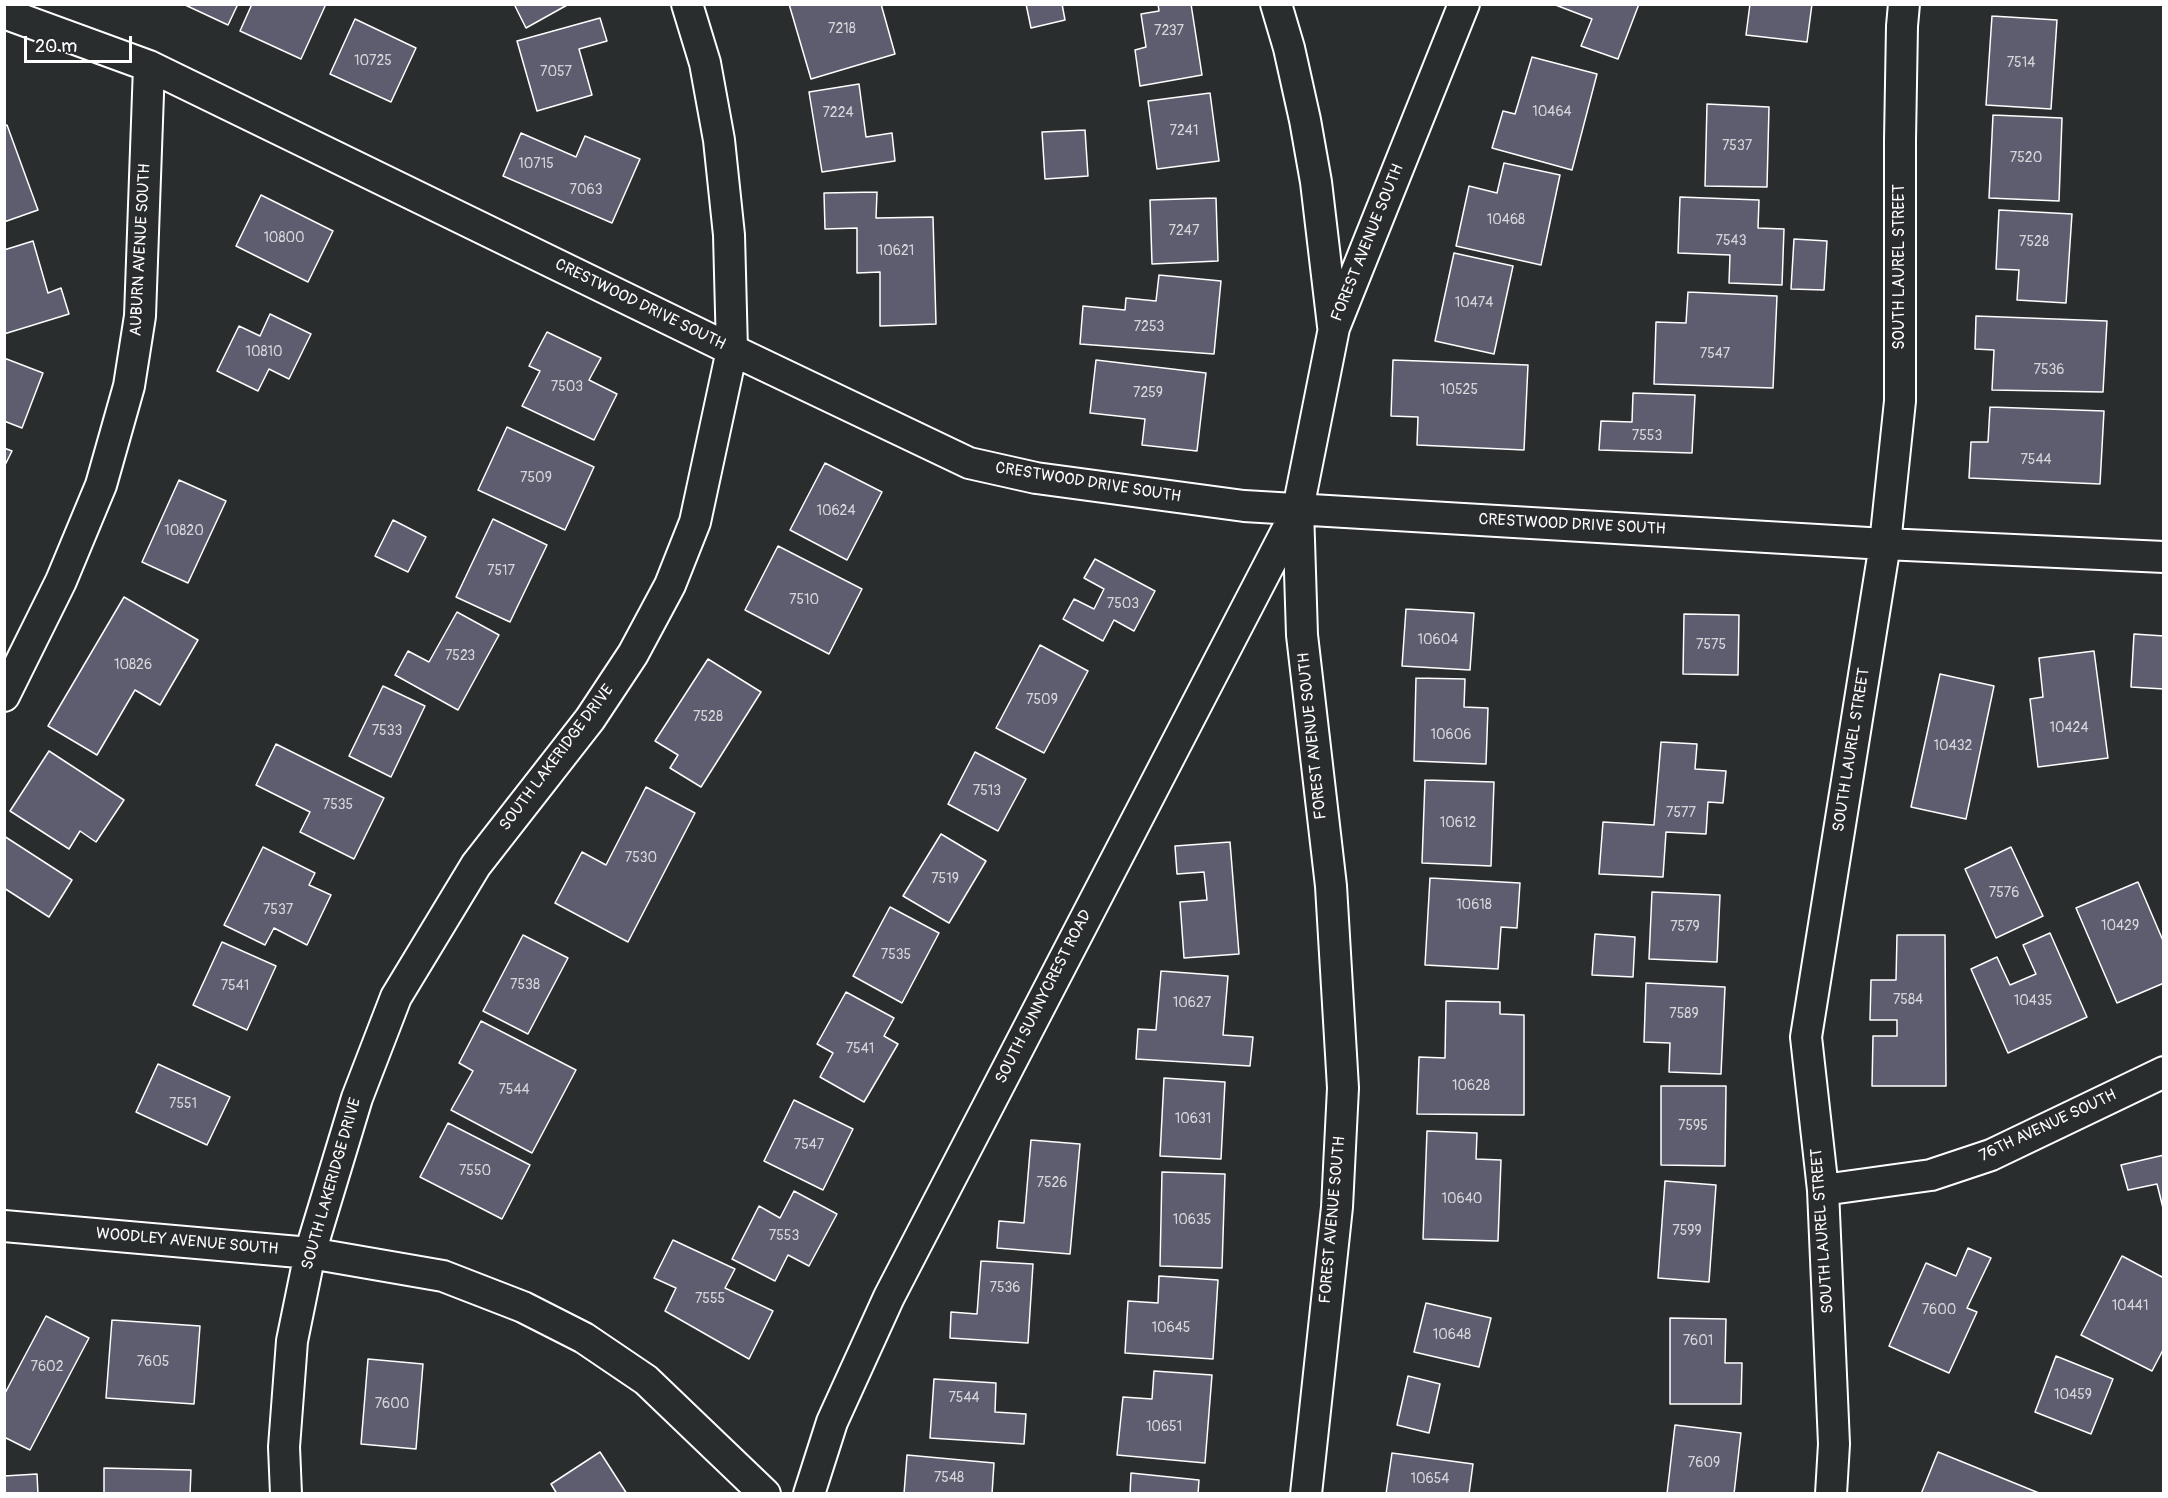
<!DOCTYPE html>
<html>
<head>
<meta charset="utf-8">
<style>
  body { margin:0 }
  #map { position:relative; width:2168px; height:1498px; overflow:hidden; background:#2a2d2e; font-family:Pangolin,sans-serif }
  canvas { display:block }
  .frame { position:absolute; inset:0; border:6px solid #fff; pointer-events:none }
  .scale { position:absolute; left:24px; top:36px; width:108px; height:27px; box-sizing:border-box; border:3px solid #fff; border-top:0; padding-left:8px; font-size:18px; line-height:21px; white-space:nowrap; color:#fff; -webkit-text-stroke:4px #2a2d2e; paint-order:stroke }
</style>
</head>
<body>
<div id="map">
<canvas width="2168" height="1498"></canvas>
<div class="frame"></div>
<div class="scale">20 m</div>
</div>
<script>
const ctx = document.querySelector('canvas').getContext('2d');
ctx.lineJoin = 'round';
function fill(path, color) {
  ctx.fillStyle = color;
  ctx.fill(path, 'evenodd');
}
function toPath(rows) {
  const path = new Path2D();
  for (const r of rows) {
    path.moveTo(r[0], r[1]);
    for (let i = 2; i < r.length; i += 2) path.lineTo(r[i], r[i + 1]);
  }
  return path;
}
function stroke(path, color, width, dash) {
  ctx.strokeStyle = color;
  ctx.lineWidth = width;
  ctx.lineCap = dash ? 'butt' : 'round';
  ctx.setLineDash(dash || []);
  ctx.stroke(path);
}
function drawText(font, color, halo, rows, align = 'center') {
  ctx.font = font + ' Pangolin,sans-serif';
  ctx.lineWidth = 4.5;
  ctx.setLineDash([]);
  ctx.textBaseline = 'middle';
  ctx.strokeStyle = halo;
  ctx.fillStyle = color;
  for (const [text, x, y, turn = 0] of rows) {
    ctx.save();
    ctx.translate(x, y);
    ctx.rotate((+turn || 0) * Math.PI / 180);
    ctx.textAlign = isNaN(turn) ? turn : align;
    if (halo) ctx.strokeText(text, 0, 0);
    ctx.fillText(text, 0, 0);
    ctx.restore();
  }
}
const building = toPath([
  [183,4,238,4,228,25,183,4],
  [252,4,326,4,301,59,240,31,252,4],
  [514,4,569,4,526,28,514,4],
  [789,4,881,4,895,54,811,79,789,4],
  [1026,4,1062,4,1065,20,1031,28,1026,4],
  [1158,4,1191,4,1202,75,1140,86,1135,50,1146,47,1141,14,1159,11,1158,4],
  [1553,4,1639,4,1618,59,1581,46,1592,19,1553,4],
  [1750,4,1812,4,1807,42,1746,35,1750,4],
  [1992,16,2057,20,2051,109,1986,105,1992,16],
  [600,18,607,41,579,49,592,95,537,111,517,41,600,18],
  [355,19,416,48,391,102,330,74,355,19],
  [1532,57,1597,74,1572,170,1492,148,1503,111,1515,114,1532,57],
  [859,84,866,137,892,133,895,161,822,172,809,92,859,84],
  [1210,93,1219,161,1157,169,1148,101,1210,93],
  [1707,104,1769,107,1767,187,1705,186,1707,104],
  [1993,115,2062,118,2059,201,1989,198,1993,115],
  [7,125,38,210,4,222,4,126,7,125],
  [1085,130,1088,176,1045,179,1042,132,1085,130],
  [521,133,576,157,585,136,640,159,612,223,503,176,521,133],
  [1504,163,1560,175,1541,265,1456,246,1469,186,1497,193,1504,163],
  [877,192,876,218,933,217,936,324,880,326,880,272,857,273,857,228,825,229,824,193,877,192],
  [261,195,333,231,308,282,236,246,261,195],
  [1680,197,1759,200,1758,228,1784,229,1782,285,1729,283,1730,255,1678,253,1680,197],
  [1216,198,1218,261,1152,264,1150,200,1216,198],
  [1999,210,2072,214,2066,303,2017,300,2019,270,1996,269,1999,210],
  [1794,239,1827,241,1824,290,1791,289,1794,239],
  [33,241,48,293,61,288,69,314,4,334,4,250,33,241],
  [1454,253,1513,266,1494,354,1435,341,1454,253],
  [1159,275,1221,281,1214,354,1080,344,1083,306,1125,310,1126,298,1156,301,1159,275],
  [1688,292,1777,296,1773,388,1654,384,1656,322,1686,323,1688,292],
  [270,314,311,334,289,379,269,369,258,391,217,371,239,326,260,336,270,314],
  [1976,316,2107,321,2103,392,1992,390,1994,350,1975,349,1976,316],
  [547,332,601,358,589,380,617,394,594,440,522,406,540,371,529,366,547,332],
  [4,358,43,373,22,428,4,421,4,358],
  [1096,360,1206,373,1197,451,1142,445,1145,419,1090,413,1096,360],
  [1393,360,1528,365,1524,450,1417,445,1418,417,1391,416,1393,360],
  [1633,393,1695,395,1692,453,1599,450,1601,421,1632,422,1633,393],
  [1990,407,2104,411,2100,484,1969,478,1971,442,1988,442,1990,407],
  [507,427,594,467,565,530,478,490,507,427],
  [4,448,12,451,4,467,4,448],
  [825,463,882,492,847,560,790,530,825,463],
  [179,480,226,501,188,583,142,562,179,480],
  [493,519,547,545,510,622,456,597,493,519],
  [393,520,426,537,408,572,375,556,393,520],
  [778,546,862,589,829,654,745,610,778,546],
  [1095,559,1155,591,1134,631,1114,620,1103,641,1063,619,1074,599,1094,609,1104,589,1084,578,1095,559],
  [124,597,198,640,160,705,135,690,97,755,48,726,124,597],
  [1406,609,1474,613,1470,670,1402,666,1406,609],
  [457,612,499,635,458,710,395,675,408,651,429,662,457,612],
  [1684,614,1739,615,1738,675,1683,674,1684,614],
  [2134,634,2164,636,2164,689,2131,687,2134,634],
  [1040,645,1088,671,1044,753,996,728,1040,645],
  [2094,651,2108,758,2038,767,2030,699,2043,697,2039,658,2094,651],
  [708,659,761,692,701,787,670,768,678,755,655,741,708,659],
  [1940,674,1994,686,1966,819,1911,807,1940,674],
  [1416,678,1465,679,1464,707,1488,708,1486,764,1414,761,1416,678],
  [383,686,425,706,391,777,349,756,383,686],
  [1661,742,1697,744,1695,769,1726,771,1723,803,1708,802,1706,834,1666,832,1663,877,1599,874,1603,822,1654,825,1661,742],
  [276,744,384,798,354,859,300,832,310,812,256,785,276,744],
  [49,751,124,800,96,842,80,831,69,849,10,811,49,751],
  [975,752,1026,779,998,831,948,804,975,752],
  [1425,780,1494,782,1491,866,1422,863,1425,780],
  [646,787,695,813,628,942,555,903,582,852,606,865,646,787],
  [941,834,986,861,949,923,903,896,941,834],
  [4,836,72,880,49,917,4,888,4,836],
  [1230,842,1239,954,1184,958,1180,902,1207,900,1204,872,1177,874,1175,846,1230,842],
  [263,847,315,873,309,885,331,895,307,945,274,928,265,945,224,925,263,847],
  [2011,847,2043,916,1996,938,1965,869,2011,847],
  [1430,878,1520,883,1517,928,1501,927,1498,969,1425,965,1430,878],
  [2138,882,2164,943,2164,983,2117,1003,2076,908,2138,882],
  [1652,892,1720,895,1717,962,1649,959,1652,892],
  [890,907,939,933,902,1003,853,976,890,907],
  [2050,933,2087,1017,2008,1053,1971,969,1997,957,2010,985,2036,974,2023,945,2050,933],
  [1595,934,1635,937,1633,977,1592,975,1595,934],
  [523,935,568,958,528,1034,483,1011,523,935],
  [1897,935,1945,935,1946,1086,1872,1086,1873,1036,1897,1036,1897,1020,1870,1020,1871,980,1896,980,1897,935],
  [222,942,276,966,247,1030,193,1005,222,942],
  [1161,971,1228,976,1223,1035,1253,1037,1250,1066,1136,1059,1138,1029,1156,1030,1161,971],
  [1646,983,1725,987,1721,1074,1669,1072,1670,1043,1644,1042,1646,983],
  [846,992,894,1018,884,1036,898,1044,864,1102,820,1077,833,1053,817,1044,846,992],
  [1446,1001,1500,1002,1500,1014,1524,1015,1524,1115,1417,1114,1419,1057,1445,1058,1446,1001],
  [481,1021,576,1070,532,1153,451,1110,473,1071,459,1063,481,1021],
  [158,1064,230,1097,207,1145,136,1112,158,1064],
  [1164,1078,1225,1082,1221,1159,1160,1156,1164,1078],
  [1661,1086,1726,1086,1725,1166,1661,1165,1661,1086],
  [794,1100,853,1129,823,1190,764,1161,794,1100],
  [448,1123,530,1165,502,1219,420,1177,448,1123],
  [1427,1131,1477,1133,1476,1159,1501,1160,1498,1241,1423,1239,1427,1131],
  [1031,1140,1080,1144,1070,1254,997,1248,999,1221,1024,1223,1031,1140],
  [2164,1155,2164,1212,2157,1184,2128,1190,2121,1165,2164,1155],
  [1162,1172,1225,1174,1222,1268,1160,1266,1162,1172],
  [1665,1181,1716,1185,1709,1282,1658,1278,1665,1181],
  [794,1191,837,1214,809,1266,788,1255,775,1281,732,1259,759,1206,780,1218,794,1191],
  [673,1240,735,1269,725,1288,773,1311,749,1359,665,1311,676,1288,654,1278,673,1240],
  [1968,1248,1991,1258,1967,1308,1977,1312,1949,1373,1889,1346,1926,1263,1956,1276,1968,1248],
  [2122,1256,2164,1278,2164,1348,2152,1371,2081,1335,2122,1256],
  [981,1261,1033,1264,1028,1343,950,1338,951,1312,977,1314,981,1261],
  [1159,1276,1218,1280,1213,1359,1125,1353,1128,1301,1158,1303,1159,1276],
  [1426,1303,1491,1318,1479,1367,1414,1352,1426,1303],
  [46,1316,89,1338,30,1450,4,1437,4,1395,46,1316],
  [1670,1318,1726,1319,1725,1363,1742,1363,1741,1404,1670,1404,1670,1318],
  [112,1320,200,1326,194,1404,106,1398,112,1320],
  [2056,1356,2113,1379,2091,1434,2035,1412,2056,1356],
  [368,1359,423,1364,416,1449,361,1444,368,1359],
  [1154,1371,1212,1375,1205,1463,1117,1455,1123,1397,1152,1399,1154,1371],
  [1408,1376,1440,1384,1429,1433,1397,1425,1408,1376],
  [934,1379,996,1383,995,1412,1026,1414,1024,1444,930,1438,934,1379],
  [1675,1425,1741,1433,1734,1494,1667,1494,1675,1425],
  [600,1452,627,1494,557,1494,551,1484,600,1452],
  [1938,1452,2039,1493,2039,1494,1921,1494,1938,1452],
  [1392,1453,1473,1464,1469,1494,1386,1494,1392,1453],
  [907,1455,994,1463,992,1494,904,1494,907,1455],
  [104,1468,191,1470,190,1494,104,1494,104,1468],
  [1131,1473,1199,1480,1198,1494,1130,1494,1131,1473],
  [37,1474,38,1494,4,1494,4,1476,37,1474]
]);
fill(building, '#5d5d6f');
stroke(building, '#fff', 1.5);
const minor = toPath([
  [1276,4,1289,48,1305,120,1316,182,1333,326],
  [4,13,149,66,732,350,969,463,1036,478,1244,506,1885,544,2164,557],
  [4,696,61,581,101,485,129,386,140,316,149,66],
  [1823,1190,1931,1175,1991,1155,2164,1072],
  [4,1226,310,1253,443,1276,523,1307,584,1338,646,1380,765,1494],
  [286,1494,284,1447,292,1341,310,1253,357,1098,396,997,476,865,590,719,633,654,670,585,695,522,732,350,729,235,719,140,705,63,687,4],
  [809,1494,832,1422,889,1297,1297,511],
  [1306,1494,1337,1207,1343,1088,1331,886,1302,635,1298,509,1334,328,1464,4],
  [1831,1494,1834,1444,1823,1190,1806,1037,1885,544,1900,401,1900,140,1902,26,1904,4]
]);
stroke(minor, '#fff', 34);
stroke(minor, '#2a2d2e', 30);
drawText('14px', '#d6d6db', null, [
  ["7218",842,29],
  ["7237",1169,31],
  ["10725",373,61],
  ["7514",2021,63],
  ["7057",556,72],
  ["10464",1552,112],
  ["7224",838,113],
  ["7241",1184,131],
  ["7537",1737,146],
  ["7520",2026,158],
  ["10715",536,164],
  ["7063",586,190],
  ["10468",1506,220],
  ["7247",1184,231],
  ["10800",284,238],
  ["7543",1731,241],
  ["7528",2034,242],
  ["10621",896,251],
  ["10474",1474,303],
  ["7253",1149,327],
  ["10810",264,352],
  ["7547",1715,354],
  ["7536",2049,370],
  ["7503",567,387],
  ["10525",1459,390],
  ["7259",1148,393],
  ["7553",1647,436],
  ["7544",2036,460],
  ["7509",536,478],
  ["10624",836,511],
  ["10820",184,531],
  ["7517",501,571],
  ["7510",804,600],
  ["7503",1123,604],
  ["10604",1438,640],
  ["7575",1711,645],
  ["7523",460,656],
  ["10826",133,665],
  ["7509",1042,700],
  ["7528",708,717],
  ["10424",2069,728],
  ["7533",387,731],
  ["10606",1451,735],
  ["10432",1953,746],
  ["7513",987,791],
  ["7535",338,805],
  ["7577",1681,813],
  ["10612",1458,823],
  ["7530",641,858],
  ["7519",945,879],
  ["7576",2004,893],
  ["10618",1474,905],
  ["7537",278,910],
  ["10429",2120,926],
  ["7579",1685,927],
  ["7535",896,955],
  ["7538",525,985],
  ["7541",235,986],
  ["7584",1908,1000],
  ["10435",2033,1001],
  ["10627",1192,1003],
  ["7589",1684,1014],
  ["7541",860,1049],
  ["10628",1471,1086],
  ["7544",514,1090],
  ["7551",183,1104],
  ["10631",1193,1119],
  ["7595",1693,1126],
  ["7547",809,1145],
  ["7550",475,1171],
  ["7526",1052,1183],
  ["10640",1462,1199],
  ["10635",1192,1220],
  ["7599",1687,1231],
  ["7553",784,1236],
  ["7536",1005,1288],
  ["7555",710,1299],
  ["10441",2130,1306],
  ["7600",1939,1310],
  ["10645",1171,1328],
  ["10648",1452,1335],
  ["7601",1698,1341],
  ["7605",153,1362],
  ["7602",47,1367],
  ["10459",2073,1395],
  ["7544",964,1398],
  ["7600",392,1404],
  ["10651",1164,1427],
  ["7609",1704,1463],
  ["7548",949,1478],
  ["10654",1430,1479]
]);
drawText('16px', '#fff', '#2a2d2e', [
  ["FOREST AVENUE SOUTH",1368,243,-68],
  ["AUBURN AVENUE SOUTH",141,250,-87],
  ["SOUTH LAUREL STREET",1900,267,-90],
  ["CRESTWOOD DRIVE SOUTH",640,305,26],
  ["CRESTWOOD DRIVE SOUTH",1088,483,9],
  ["CRESTWOOD DRIVE SOUTH",1572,525,3],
  ["FOREST AVENUE SOUTH",1313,736,-96],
  ["SOUTH LAUREL STREET",1852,750,-81],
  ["SOUTH LAKERIDGE DRIVE",557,758,-53],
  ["SOUTH SUNNYCREST ROAD",1044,997,-63],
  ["76TH AVENUE SOUTH",2048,1126,-25],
  ["SOUTH LAKERIDGE DRIVE",332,1184,-74],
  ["FOREST AVENUE SOUTH",1333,1220,-85],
  ["SOUTH LAUREL STREET",1823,1231,-94],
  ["WOODLEY AVENUE SOUTH",187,1242,5]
]);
</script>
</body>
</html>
